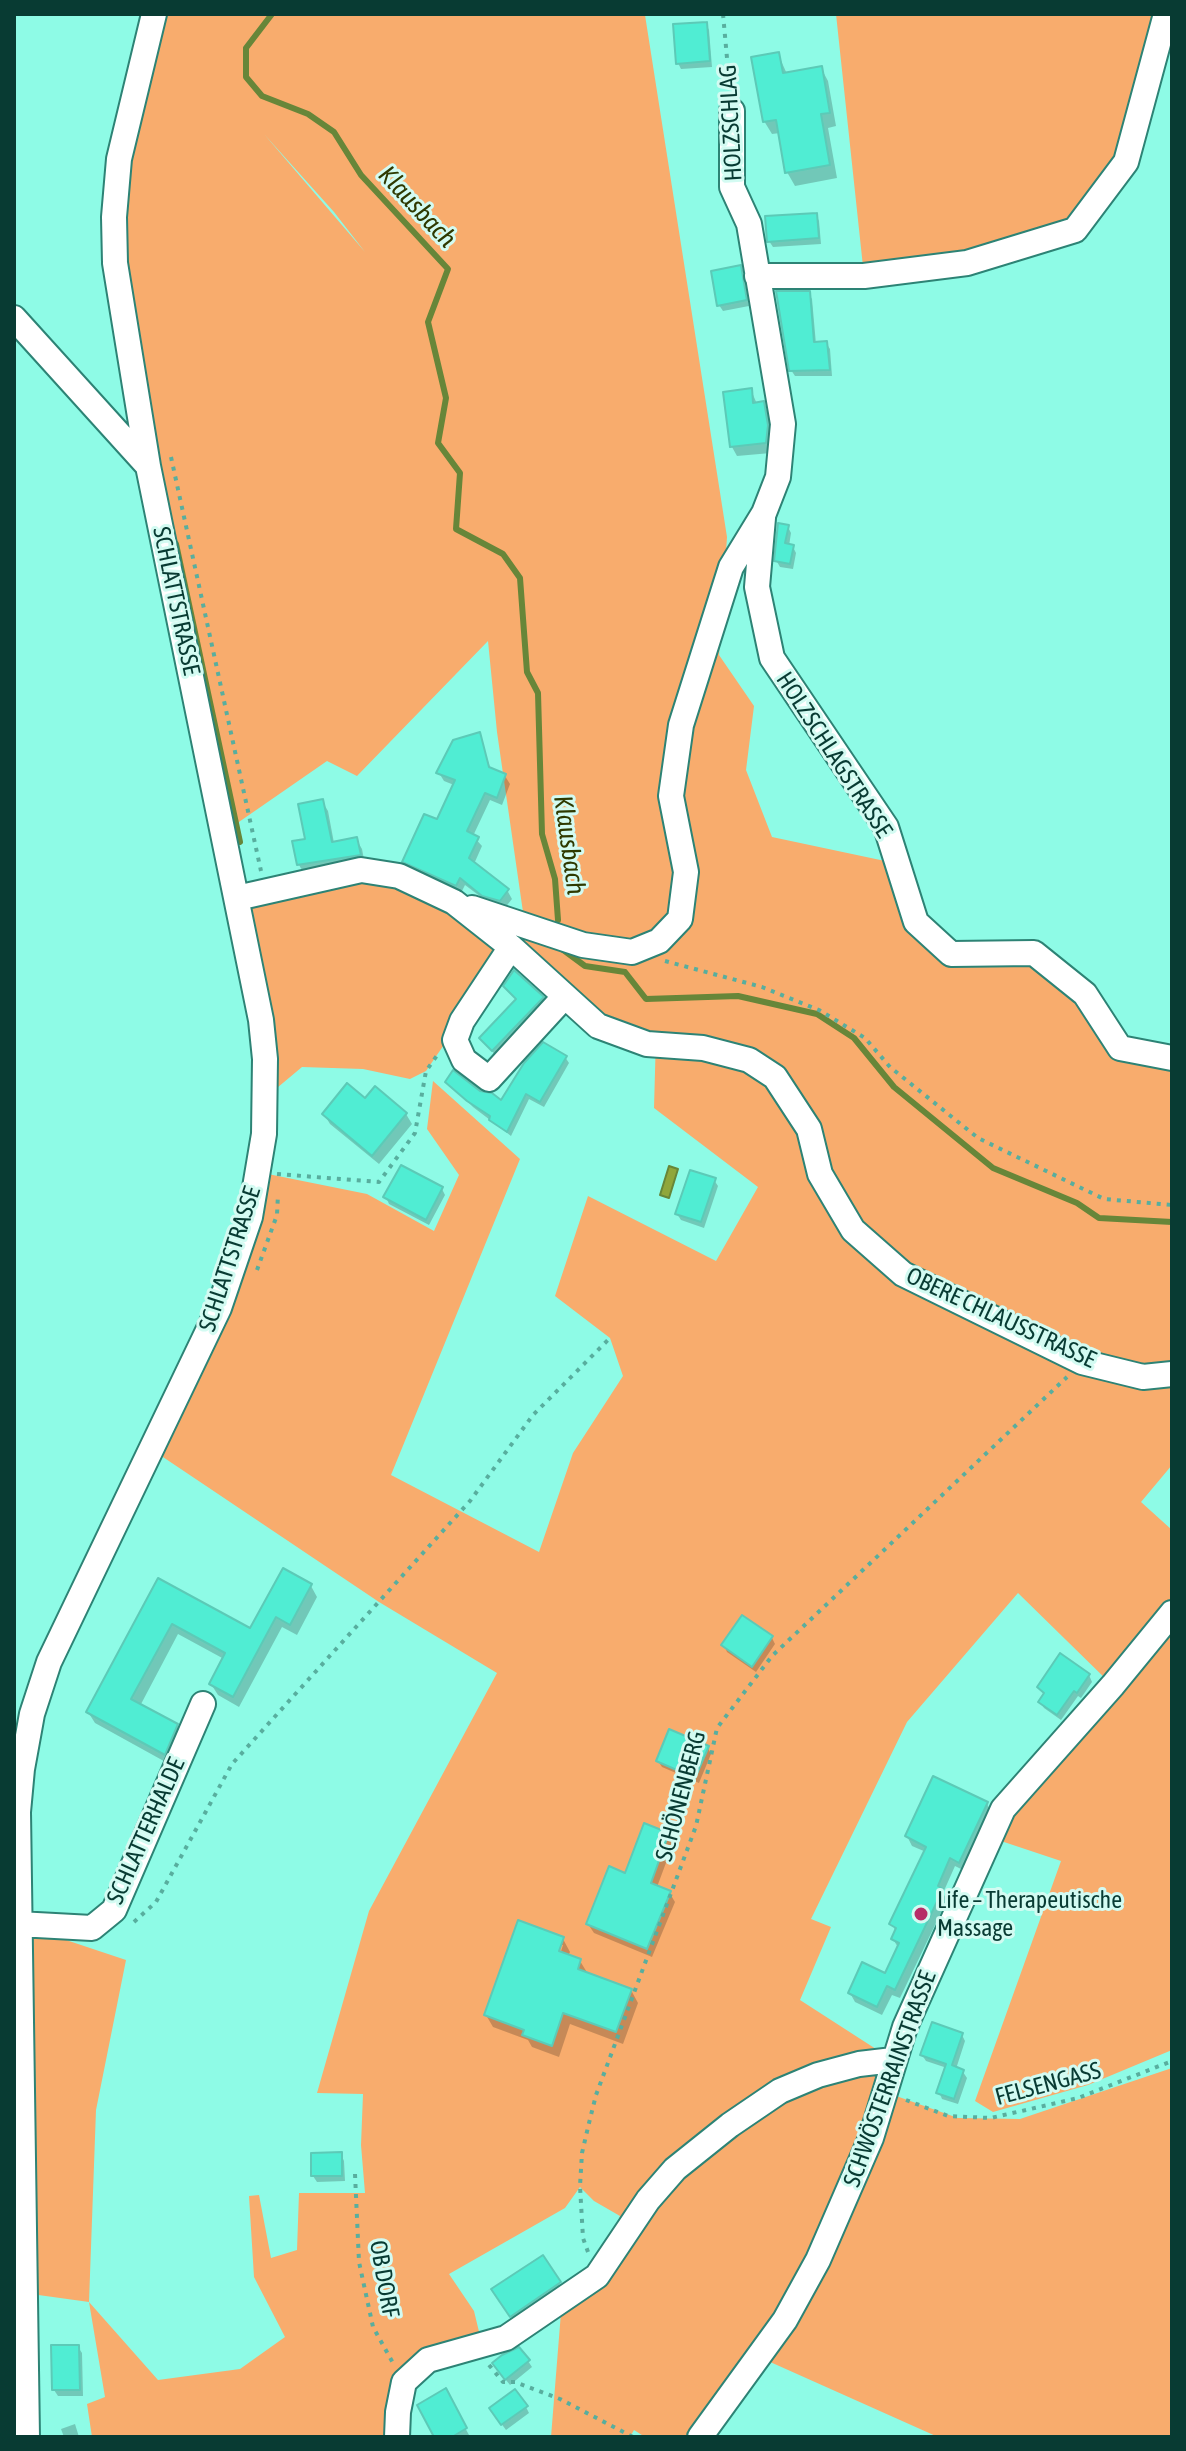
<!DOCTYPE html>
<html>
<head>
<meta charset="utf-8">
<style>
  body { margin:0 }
  #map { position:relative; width:1186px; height:2451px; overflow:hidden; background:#8efbe6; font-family:"Asap Condensed",sans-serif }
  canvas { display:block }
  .frame { position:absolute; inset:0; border:16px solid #083b33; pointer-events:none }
</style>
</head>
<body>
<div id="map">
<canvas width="1186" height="2451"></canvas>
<div class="frame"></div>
</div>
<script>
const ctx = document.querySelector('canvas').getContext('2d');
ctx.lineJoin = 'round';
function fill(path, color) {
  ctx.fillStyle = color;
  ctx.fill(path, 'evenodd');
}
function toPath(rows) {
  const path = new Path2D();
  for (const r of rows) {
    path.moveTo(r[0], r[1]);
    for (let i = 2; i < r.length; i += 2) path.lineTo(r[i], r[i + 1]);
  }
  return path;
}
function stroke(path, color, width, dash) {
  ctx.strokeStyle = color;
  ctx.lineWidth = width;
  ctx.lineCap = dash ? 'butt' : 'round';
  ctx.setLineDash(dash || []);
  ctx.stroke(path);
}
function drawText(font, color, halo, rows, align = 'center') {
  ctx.font = font + ' "Asap Condensed",sans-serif';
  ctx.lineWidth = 6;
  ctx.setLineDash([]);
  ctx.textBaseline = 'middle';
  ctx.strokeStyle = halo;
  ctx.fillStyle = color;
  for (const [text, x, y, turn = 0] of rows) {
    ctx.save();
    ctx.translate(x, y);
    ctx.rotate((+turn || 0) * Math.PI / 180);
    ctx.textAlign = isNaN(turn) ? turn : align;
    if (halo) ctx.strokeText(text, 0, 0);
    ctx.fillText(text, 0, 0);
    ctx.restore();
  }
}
fill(toPath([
  [148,14,645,15,727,537,719,655,754,706,746,770,772,837,885,861,949,959,1034,961,1081,997,1110,1055,1172,1067,1172,1465,1141,1502,1172,1530,1172,2050,1088,2085,993,2112,975,2101,1061,1861,989,1837,1112,1685,1018,1593,907,1722,811,1919,831,1927,800,2000,893,2060,885,2092,958,2118,1020,2119,1172,2068,1172,2437,938,2437,759,2357,700,2437,645,2437,634,2430,630,2437,551,2437,562,2300,597,2276,620,2216,594,2201,580,2187,565,2208,449,2274,474,2311,482,2344,428,2360,392,2437,92,2437,87,2404,105,2397,89,2302,24,2293,18,1924,126,1960,96,2110,89,2302,158,2380,240,2369,285,2337,254,2277,249,2196,259,2195,271,2258,297,2250,299,2193,365,2193,361,2145,363,2094,317,2093,369,1911,497,1673,379,1602,151,1449,219,1308,258,1172,367,1194,434,1231,459,1175,427,1129,433,1081,520,1159,391,1475,539,1552,573,1453,623,1376,610,1338,555,1296,588,1196,716,1261,758,1187,654,1108,656,1036,587,1007,522,939,523,912,497,732,488,641,357,776,327,761,223,833,115,263],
  [264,134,334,212,365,252],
  [836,14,1165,14,1126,162,1075,230,864,276],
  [399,876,511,947,426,1071,410,1079,363,1069,302,1067,265,1098,237,898]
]), '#f8ac6d');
const water = toPath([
  [669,1166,678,1169,669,1198,660,1195,669,1166]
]);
fill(water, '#90a63b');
stroke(water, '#678639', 2);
fill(toPath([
  [706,24,709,30,712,67,681,69,678,63],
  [778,54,787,74,821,68,828,81,836,126,828,128,837,178,795,186,787,172,780,133,772,134,764,121],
  [816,215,819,221,821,244,773,247,769,241],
  [740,267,743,274,749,306,723,311,719,305],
  [808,293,812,299,816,344,826,343,830,349,832,376,795,376,791,370],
  [751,390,757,404,763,404,769,414,772,436,771,453,737,456,732,447],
  [788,527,791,533,789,546,793,547,796,553,793,569,780,567,776,560],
  [479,734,491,770,505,776,510,784,502,805,490,800,473,836,482,846,474,864,507,890,512,899,504,909,489,903,465,885,461,893,409,870,405,861,438,822,454,785,444,781,439,773],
  [322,801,328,811,334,843,356,839,362,849,365,865,305,875,299,865,295,843,307,840],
  [505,986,542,998,546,1004,496,1056,481,1038,517,1001],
  [565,1057,569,1063,544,1107,529,1099,511,1136,473,1107,448,1082,502,1102],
  [365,1101,406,1114,412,1124,379,1164,330,1124,324,1114],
  [714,1180,718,1186,704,1228,681,1220,677,1214],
  [442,1189,445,1195,429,1225,389,1204,386,1197],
  [159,1580,251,1631,311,1586,317,1597,297,1635,282,1627,239,1707,218,1695,211,1684,224,1659,178,1634,140,1706,177,1726,183,1737,171,1765,95,1723,88,1712],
  [742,1617,772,1638,775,1644,756,1672,727,1652,724,1645],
  [1089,1675,1092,1682,1081,1698,1078,1696,1061,1720,1044,1708,1040,1702,1045,1695,1039,1687],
  [708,1748,711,1754,699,1783,662,1767,658,1761],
  [987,1804,992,1813,965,1871,955,1866,943,1893,947,1900,900,1998,892,1995,882,2015,855,2002,850,1993,886,1975,899,1949,893,1939,896,1932,892,1924,926,1852,912,1846,907,1836],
  [668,1835,673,1844,657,1887,669,1892,675,1902,652,1957,594,1933,588,1924],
  [563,1939,570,1952,568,1956,580,1961,588,1974,631,1990,638,2003,623,2044,570,2024,559,2057,532,2047,528,2040,493,2027,486,2015],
  [559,1945,563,1945,558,1961],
  [962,2035,965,2041,956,2069,963,2072,967,2078,958,2104,942,2099,939,2092,947,2068,926,2061,922,2055],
  [341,2154,344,2161,345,2181,317,2182,313,2176],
  [542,2257,565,2293,517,2326,500,2299],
  [78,2347,82,2353,83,2396,58,2396,54,2390],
  [528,2361,532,2367,510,2385,498,2370],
  [445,2391,469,2435,466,2437,436,2437],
  [526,2407,529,2413,506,2430,495,2415],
  [75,2424,79,2437,64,2437,61,2429]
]), '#0003');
stroke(toPath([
  [272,14,246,48,246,77,262,96,308,114,334,132,361,175,448,269,428,322,446,398,438,443,460,473,456,529,503,554,520,578,527,672,538,693,542,834,555,879,558,920],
  [176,544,240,842],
  [562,949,585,966,625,972,646,999,738,996,817,1014,854,1038,894,1087,993,1168,1077,1203,1099,1218,1172,1222]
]), '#678639', 6);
const building = toPath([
  [707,22,710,61,676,64,673,24,707,22],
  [779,52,783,73,822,66,830,113,821,114,830,165,785,173,776,120,763,122,751,57,779,52],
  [817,213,819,238,767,242,765,216,817,213],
  [741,265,747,300,717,306,711,271,741,265],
  [776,291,810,291,814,342,827,341,830,370,789,371,776,291],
  [752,388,753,403,764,401,768,425,766,443,730,447,723,392,752,388],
  [778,523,789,525,785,543,794,545,790,564,774,561,778,523],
  [480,732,489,767,506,774,497,798,485,793,467,831,479,837,469,858,509,889,500,901,482,896,460,878,456,886,402,862,424,814,437,819,455,780,436,773,453,740,480,732],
  [323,799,332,842,357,837,361,855,297,865,292,841,305,839,298,804,323,799],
  [514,970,544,997,492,1051,479,1038,516,999,503,986,514,970],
  [543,1042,567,1056,540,1102,526,1094,507,1132,489,1120,490,1116,467,1101,445,1082,453,1070,480,1091,492,1093,501,1100,524,1063,543,1042],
  [347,1083,365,1098,375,1086,407,1113,372,1156,322,1114,347,1083],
  [401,1165,443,1187,426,1220,383,1197,401,1165],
  [690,1170,716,1178,701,1222,675,1214,690,1170],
  [283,1568,312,1584,290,1625,276,1617,233,1697,209,1684,225,1653,172,1624,131,1699,178,1724,165,1755,86,1712,158,1578,250,1628,283,1568],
  [742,1615,773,1636,752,1667,721,1645,742,1615],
  [1060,1653,1090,1674,1077,1693,1074,1691,1057,1715,1038,1702,1044,1693,1037,1687,1060,1653],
  [669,1729,709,1746,695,1778,656,1761,669,1729],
  [933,1776,988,1802,959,1863,950,1858,938,1886,943,1889,895,1990,887,1986,877,2007,848,1993,862,1962,885,1973,899,1943,891,1939,896,1928,889,1924,926,1847,905,1836,933,1776],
  [644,1823,669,1833,651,1883,671,1891,647,1949,586,1924,609,1866,625,1873,644,1823],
  [518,1920,564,1937,559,1951,581,1959,578,1969,632,1989,616,2032,563,2013,552,2046,522,2035,524,2030,484,2015,518,1920],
  [932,2022,963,2033,952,2065,964,2070,954,2099,936,2093,946,2064,920,2055,932,2022],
  [342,2152,342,2176,311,2176,311,2153,342,2152],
  [543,2255,561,2282,510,2317,491,2289,543,2255],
  [51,2345,79,2345,80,2390,52,2390,51,2345],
  [519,2347,530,2360,505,2380,492,2363,502,2355,519,2347],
  [446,2388,467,2428,452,2437,434,2437,417,2405,446,2388],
  [515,2389,528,2406,501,2425,489,2408,515,2389]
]);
fill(building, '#50edd3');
stroke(building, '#5ccab7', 2);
const minor = toPath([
  [757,276,864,276,967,263,1075,230,1126,162,1166,14],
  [14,318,148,466],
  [763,518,757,587,772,658,886,827,916,922,951,954,1034,953,1085,994,1120,1048,1172,1058],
  [237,898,361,870,399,876,454,902,511,947,598,1026,647,1044,703,1048,749,1060,775,1077,809,1129,820,1174,853,1230,903,1274,1082,1362,1143,1377,1172,1374],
  [472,908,583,945,632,952,659,941,680,919,686,872,671,796,681,725,731,567,764,513,778,477,783,424,749,224,732,187,732,111],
  [511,947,462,1021,455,1040,464,1060,489,1079,565,996],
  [18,1924,92,1928,114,1910,203,1704],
  [27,2437,18,1812,22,1769,32,1714,49,1662,219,1308,250,1217,264,1134,265,1059,261,1020,148,466,115,263,114,217,119,159,154,14],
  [397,2437,398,2412,404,2382,428,2360,506,2338,597,2276,648,2200,675,2169,730,2125,780,2091,818,2075,859,2064,893,2060],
  [700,2437,785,2320,818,2260,871,2138,905,2027,1003,1809,1113,1685,1172,1613]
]);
stroke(minor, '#2d8375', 28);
stroke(toPath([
  [723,14,730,91],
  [171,457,261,871],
  [665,961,762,987,819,1010,865,1038,890,1067,978,1138,1104,1199,1172,1205],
  [277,1174,379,1182,415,1133,426,1071,438,1054],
  [257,1270,277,1215,278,1194],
  [134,1922,156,1902,232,1764,470,1501,533,1415,610,1338],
  [906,2100,948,2116,991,2118,1078,2098,1172,2061],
  [355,2174,359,2262,373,2327,393,2363],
  [588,2252,583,2238,580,2186,582,2153,589,2123,596,2095,696,1826,717,1728,772,1656,1067,1377],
  [489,2365,503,2382,515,2382,560,2399,633,2437]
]), '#58ae9e', 4, [4, 6]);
stroke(minor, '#fff', 24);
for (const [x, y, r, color] of [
  [921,1914,8,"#b72c67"]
]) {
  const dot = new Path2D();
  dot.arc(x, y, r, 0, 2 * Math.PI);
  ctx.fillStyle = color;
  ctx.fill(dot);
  stroke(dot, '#d3fbf2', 3);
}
drawText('24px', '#083b33', '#d3fbf2', [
  ["HOLZSCHLAG",731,123,-93],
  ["SCHLATTSTRASSE",176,601,78],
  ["HOLZSCHLAGSTRASSE",834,755,57],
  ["SCHLATTSTRASSE",230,1259,-72],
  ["OBERE CHLAUSSTRASSE",1001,1318,25],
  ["SCHÖNENBERG",681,1796,-75],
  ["SCHLATTERHALDE",146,1831,-66],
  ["SCHWÖSTERRAINSTRASSE",890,2079,-70],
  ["FELSENGASS",1048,2084,-15],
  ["OB DORF",384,2279,80]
]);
drawText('24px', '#083b33', '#d3fbf2', [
  ["Life – Therapeutische",937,1900],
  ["Massage",937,1928]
], 'left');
drawText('italic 26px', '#2e3900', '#d3fbf2', [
  ["Klausbach",417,207,47],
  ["Klausbach",569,845,82]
]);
</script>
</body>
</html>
